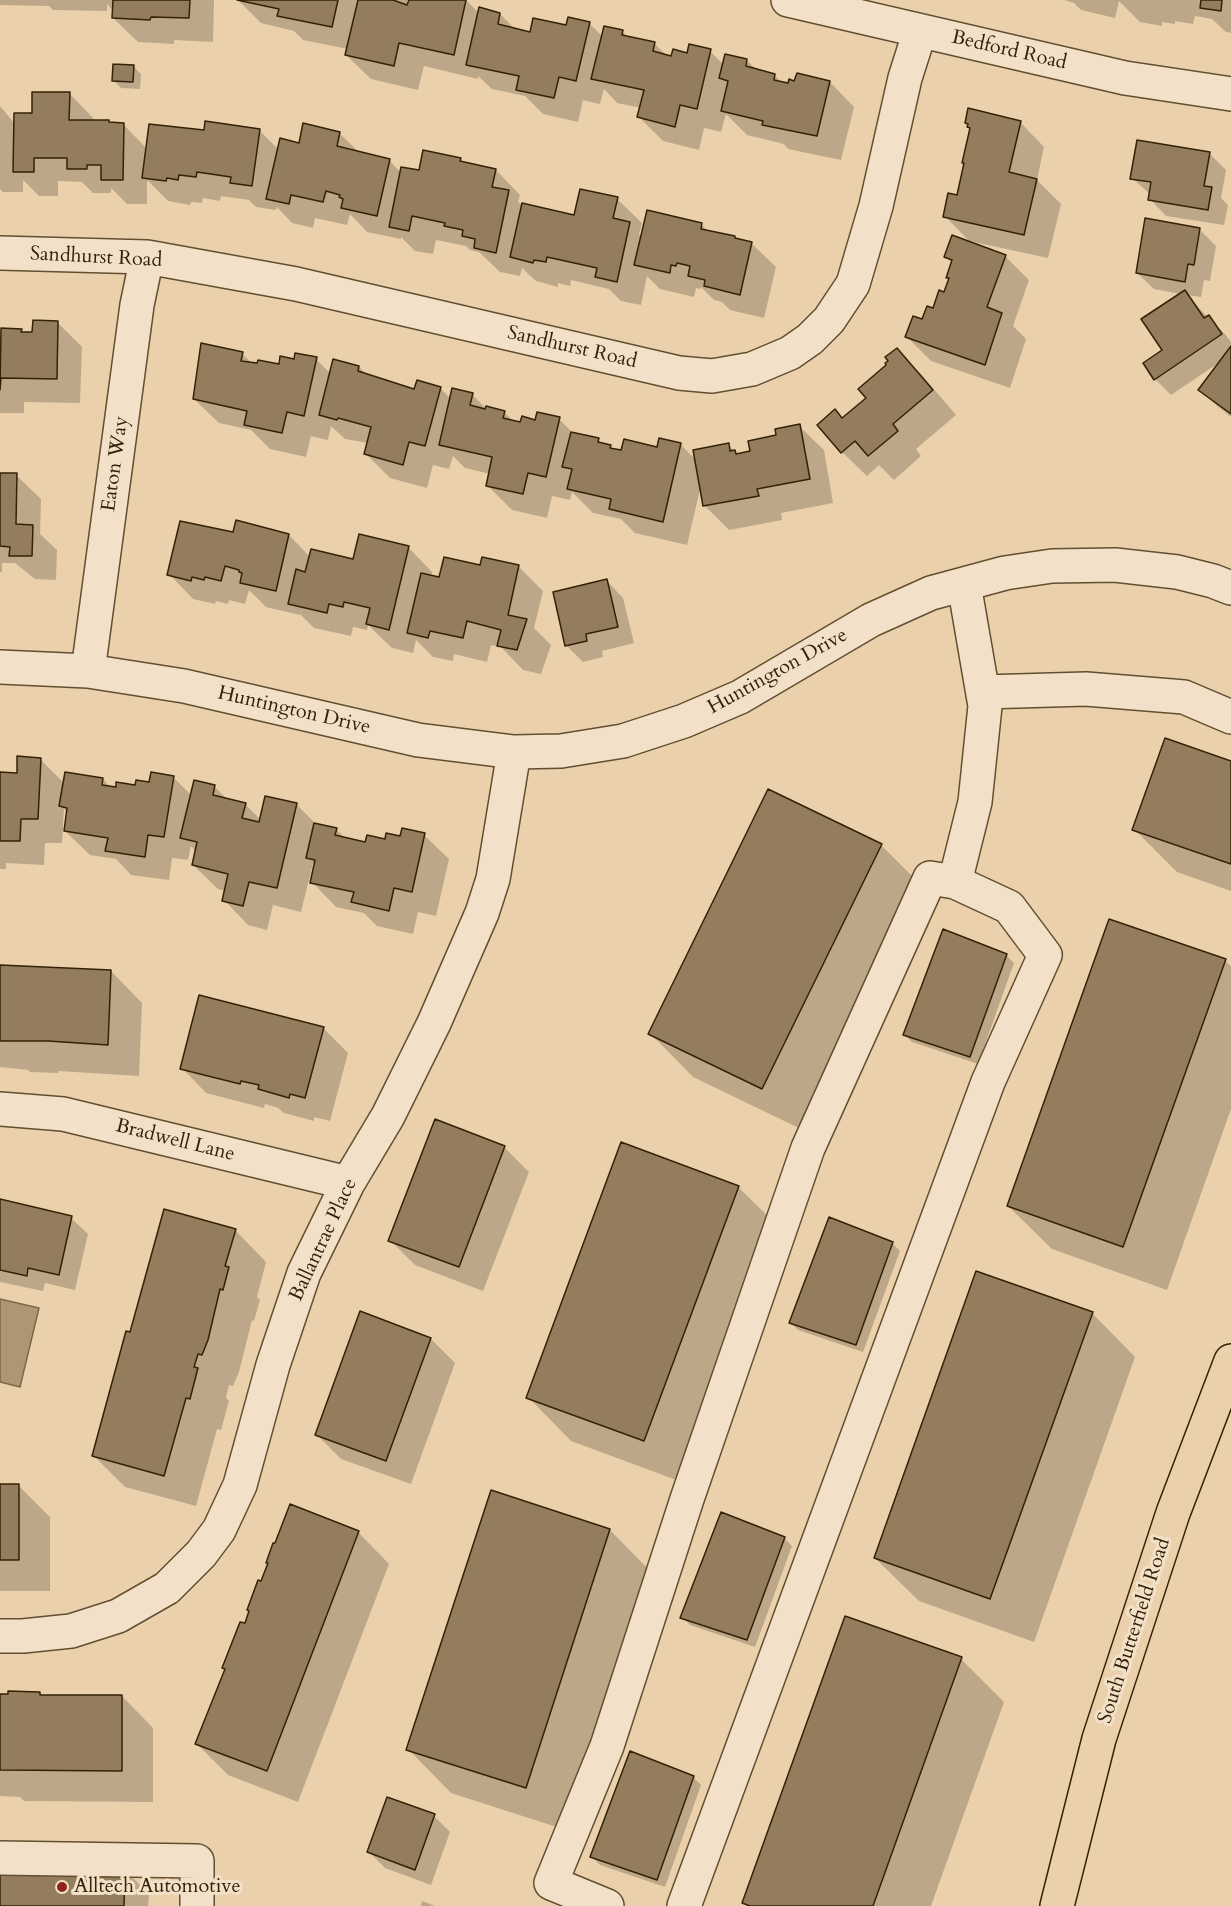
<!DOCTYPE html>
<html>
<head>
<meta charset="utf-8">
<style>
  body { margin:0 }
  canvas { display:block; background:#ebd1ab }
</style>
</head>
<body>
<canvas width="1231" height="1906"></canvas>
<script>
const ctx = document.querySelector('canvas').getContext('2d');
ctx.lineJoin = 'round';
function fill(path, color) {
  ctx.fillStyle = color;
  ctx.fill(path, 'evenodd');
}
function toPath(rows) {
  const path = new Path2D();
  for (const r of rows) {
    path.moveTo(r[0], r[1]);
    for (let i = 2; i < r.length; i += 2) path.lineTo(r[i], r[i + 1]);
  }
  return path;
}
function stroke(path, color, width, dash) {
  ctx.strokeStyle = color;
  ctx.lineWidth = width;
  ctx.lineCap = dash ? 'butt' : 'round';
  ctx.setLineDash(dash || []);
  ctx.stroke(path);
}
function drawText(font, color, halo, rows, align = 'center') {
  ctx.font = font + ' Cardo,serif';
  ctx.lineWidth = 6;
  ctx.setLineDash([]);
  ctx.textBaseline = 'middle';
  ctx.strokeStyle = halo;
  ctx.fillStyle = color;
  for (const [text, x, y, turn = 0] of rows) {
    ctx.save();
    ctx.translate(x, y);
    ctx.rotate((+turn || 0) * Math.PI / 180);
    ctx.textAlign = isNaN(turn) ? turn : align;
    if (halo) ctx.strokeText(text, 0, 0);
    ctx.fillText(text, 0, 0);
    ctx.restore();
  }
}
const water = toPath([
  [0,1299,39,1308,20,1387,0,1382,0,1299]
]);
fill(water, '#ad9673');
stroke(water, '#7d6848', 1.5);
fill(toPath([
  [0,0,214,0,213,42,174,40,174,44,138,42,113,18,114,11,107,4,107,11,53,10,49,6,0,5],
  [238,0,466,0,479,13,500,14,516,30,531,34,589,23,603,37,622,31,628,38,654,43,667,56,672,57,710,51,724,65,747,60,757,71,774,75,783,84,830,82,854,107,841,160,788,149,784,144,747,135,726,114,721,132,704,128,699,150,663,141,639,117,641,108,617,103,604,89,600,104,583,100,578,122,543,114,525,96,492,89,478,76,478,79,424,66,418,90,371,79,346,55,348,49,303,40,294,31,261,23],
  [1064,0,1231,0,1231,33,1226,32,1212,19,1195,16,1193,24,1175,21,1175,24,1162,22,1162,26,1140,22,1119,1,1115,18,1081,10,1074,3],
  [133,66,141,74,140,89,121,88,113,80],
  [69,93,93,118,93,122,123,124,147,149,206,132,259,130,279,150,339,133,360,153,389,160,401,173,420,172,460,159,465,164,496,170,520,195,518,202,521,204,575,217,617,199,642,223,639,234,643,237,701,224,709,232,751,243,776,267,764,318,730,310,722,302,714,300,701,287,700,289,696,288,694,297,660,289,647,276,641,305,621,301,609,289,571,280,570,286,558,283,558,287,536,281,522,268,520,276,500,272,479,252,470,250,466,246,436,240,433,254,415,251,401,237,401,239,367,232,350,214,347,225,315,218,313,228,292,223,277,207,276,210,256,207,249,200,221,196,220,201,203,198,202,203,191,202,190,205,168,201,147,180,147,204,127,204,111,188,111,193,93,193,82,182,58,181,58,196,39,196,23,180,23,192,3,192,0,189,0,106,15,124],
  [1020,122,1044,147,1037,180,1061,204,1048,258,969,241,945,216,958,197,965,164,963,162,971,129],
  [1209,153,1226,170,1221,198,1228,205,1224,225,1166,216,1150,199,1151,195,1132,178],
  [1199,229,1216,246,1210,281,1204,280,1201,297,1188,295,1208,318,1225,334,1231,342,1231,417,1217,406,1200,390,1220,362,1171,395,1155,379,1181,294,1154,289,1137,273],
  [1005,256,1029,280,1013,326,1026,339,1010,388,931,361,907,337,934,310,945,294,953,264,946,257],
  [57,322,82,347,80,403,24,402,24,413,0,413,0,342,21,330,24,334,34,334],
  [897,350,921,374,956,415,916,449,921,456,894,480,879,465,867,476,842,452,819,425,843,420,869,398],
  [242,354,253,364,280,366,295,361,316,359,331,374,359,367,368,376,415,391,440,388,451,399,472,394,487,410,504,412,515,423,559,419,575,435,598,440,604,445,610,447,614,450,658,449,680,444,696,460,728,444,738,455,752,452,799,426,824,450,833,503,781,513,782,520,729,530,705,506,701,485,687,545,635,533,621,519,593,513,572,492,570,500,552,496,547,518,512,510,487,485,490,474,465,468,453,456,449,469,433,465,427,488,390,478,366,454,368,443,345,439,331,426,328,440,311,436,306,457,270,449,251,430,219,423,194,399],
  [0,475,16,475,41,499,40,534,57,550,56,580,35,579,15,563,2,563,2,572,0,572],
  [235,534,289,535,310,557,354,561,408,547,432,572,431,577,440,579,481,567,483,559,519,567,543,591,534,628,551,645,541,674,523,670,501,647,491,645,487,662,454,654,453,661,433,657,416,640,413,653,392,648,368,625,367,630,353,627,351,636,314,628,300,614,300,615,266,607,249,590,245,604,229,600,228,604,216,601,215,604,193,599,169,574],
  [607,581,623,598,634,643,602,651,603,657,583,662,566,645],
  [40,759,64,783,103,779,111,788,137,787,173,777,192,796,214,786,228,800,245,804,261,820,267,797,297,805,317,825,336,829,346,839,366,844,424,835,449,859,436,916,418,912,413,934,377,926,364,913,336,907,312,882,315,865,313,863,301,912,273,905,267,930,248,925,224,900,226,891,218,889,193,865,196,852,191,846,188,860,172,858,169,880,131,875,116,859,90,855,65,831,68,813,64,809,62,843,45,843,44,865,6,863,6,869,0,869,0,773,18,774],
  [1231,763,1231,891,1177,872,1134,829],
  [881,845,924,888,805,1131,693,1077,650,1033],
  [1006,955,1014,963,978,1064,912,1042,904,1034],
  [1225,961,1231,966,1231,1109,1167,1290,1052,1249,1008,1206],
  [0,966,111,971,142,1003,139,1076,58,1071,58,1073,30,1072,28,1070,0,1067],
  [323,1028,348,1053,330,1121,314,1117,314,1121,284,1113,278,1108,265,1104,264,1108,206,1093,182,1068],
  [504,1147,529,1172,483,1291,415,1265,390,1240],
  [738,1187,782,1230,687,1484,571,1441,528,1397],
  [0,1201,71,1218,88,1234,75,1290,45,1283,43,1291,0,1282],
  [235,1230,266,1262,257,1297,260,1300,254,1321,252,1320,239,1372,233,1386,229,1385,226,1398,229,1401,221,1430,217,1429,196,1506,125,1487,94,1456,131,1334],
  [892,1243,900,1251,863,1352,798,1330,790,1322],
  [1092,1313,1135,1357,1034,1642,919,1601,875,1558],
  [431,1339,455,1363,411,1484,341,1459,317,1435],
  [0,1485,18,1485,50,1517,50,1591,0,1591],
  [492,1492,610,1530,653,1574,569,1831,451,1793,408,1749],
  [358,1532,389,1564,298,1802,228,1775,197,1744,251,1612],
  [784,1538,792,1546,755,1647,690,1625,682,1617],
  [961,1659,1004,1702,931,1906,747,1906,744,1903],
  [40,1693,42,1696,122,1696,153,1728,153,1802,24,1801,20,1797,0,1796,0,1696],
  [693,1777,701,1785,665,1887,600,1865,592,1857],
  [434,1816,450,1832,431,1885,385,1868,369,1852],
  [124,1869,149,1894,148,1906,0,1906],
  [422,1901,435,1906,421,1906]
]), '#0003');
const building = toPath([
  [113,0,190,0,189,18,151,17,150,20,112,18,113,0],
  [237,0,338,0,332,27,277,16,279,9,237,0],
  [358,0,393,0,407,5,409,0,466,0,454,55,399,43,394,66,345,55,358,0],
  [1201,0,1222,0,1221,11,1200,8,1201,0],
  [479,7,500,13,498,24,530,32,533,18,566,25,568,17,590,22,576,81,559,77,554,98,516,90,519,76,466,65,479,7],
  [604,26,623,30,622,35,655,42,653,51,671,56,673,49,687,53,689,44,711,49,697,109,680,105,675,127,637,117,644,90,591,79,604,26],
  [725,54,747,59,746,66,775,74,774,80,788,83,789,79,794,81,797,73,830,81,817,136,762,125,763,121,721,111,728,81,719,78,725,54],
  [113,64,134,65,133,82,112,81,113,64],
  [32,92,70,92,69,120,109,120,109,122,124,123,123,180,101,180,101,165,87,165,87,169,67,169,67,158,34,158,34,172,13,172,14,113,32,113,32,92],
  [968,108,1021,121,1009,172,1037,179,1024,235,943,217,948,193,957,195,964,163,962,163,970,128,967,127,968,124,965,123,968,108],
  [205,121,260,129,252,186,230,183,231,177,197,172,196,177,179,175,178,180,167,178,166,181,142,178,149,124,204,130,205,121],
  [303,123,340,132,337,146,390,159,377,216,341,208,343,199,339,197,340,195,326,191,323,202,291,195,289,204,266,199,280,138,299,143,303,123],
  [1137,140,1210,152,1204,186,1212,187,1208,210,1148,200,1151,182,1130,179,1137,140],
  [423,150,461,158,460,161,496,169,492,187,509,190,496,253,474,248,475,239,462,236,463,230,444,226,445,223,412,216,409,231,389,227,401,167,419,170,423,150],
  [580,189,618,197,613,218,630,222,617,282,595,277,597,268,547,257,546,262,534,260,533,263,510,257,522,203,574,215,580,189],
  [647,210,702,223,701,229,735,236,735,238,752,242,740,295,704,286,705,280,688,276,690,266,677,263,676,266,671,265,670,273,634,265,647,210],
  [1145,218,1200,228,1194,265,1188,264,1185,282,1136,273,1145,218],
  [952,235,1006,255,987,307,1002,313,985,365,905,337,913,316,922,319,927,306,933,308,939,290,944,292,949,278,946,278,952,260,944,257,952,235],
  [1185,290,1204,318,1209,315,1222,334,1154,380,1143,363,1162,350,1141,319,1185,290],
  [33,320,58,321,57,379,1,378,0,390,1,328,22,329,21,332,32,332,33,320],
  [201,343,243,352,241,361,257,363,258,360,279,364,280,356,294,359,295,353,317,357,304,416,287,412,282,433,244,425,247,411,193,399,201,343],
  [1231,346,1231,414,1198,390,1231,346],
  [897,348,933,390,893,424,898,431,868,456,855,441,841,453,817,425,835,409,842,418,866,398,858,389,886,365,885,363,888,361,885,357,897,348],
  [333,359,359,366,358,371,414,389,417,380,441,387,425,446,409,442,403,465,364,454,371,427,338,418,337,420,319,415,333,359],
  [452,388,473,393,470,405,485,409,486,406,505,411,503,418,520,422,522,416,535,420,537,412,560,417,546,477,528,473,523,494,486,486,492,457,439,445,452,388],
  [800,424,810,479,757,489,759,496,703,506,693,450,729,443,730,451,735,450,736,454,750,451,748,441,776,435,775,429,800,424],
  [571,432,599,438,598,442,611,445,610,448,621,450,624,439,657,447,659,438,681,443,663,522,609,509,611,499,567,489,572,469,562,467,571,432],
  [0,473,17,473,16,524,33,525,32,556,9,556,10,547,0,546,0,473],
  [236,520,289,534,276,591,240,583,242,573,239,572,239,570,225,566,221,581,205,577,204,580,192,577,191,581,167,575,180,521,233,532,236,520],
  [359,534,409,546,389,630,366,624,370,608,344,602,343,607,329,604,327,613,288,604,296,569,305,572,311,549,353,559,359,534],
  [444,557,480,565,482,557,519,565,508,615,527,619,517,650,497,646,501,630,467,621,463,638,430,631,428,638,407,633,421,573,439,577,444,557],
  [607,579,618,627,586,634,587,641,565,646,553,592,607,579],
  [1165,738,1231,761,1231,864,1132,830,1165,738],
  [17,756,41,758,38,819,21,819,20,841,0,841,0,772,17,773,17,756],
  [65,772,103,778,102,785,116,787,116,782,135,785,136,780,149,782,151,772,174,776,164,837,148,835,145,857,105,851,108,838,64,831,67,808,59,806,65,772],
  [194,780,215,785,213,795,246,803,242,818,259,822,265,796,297,803,277,888,249,882,243,906,222,901,228,874,192,865,197,842,180,838,194,780],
  [768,789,882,844,762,1089,648,1034,768,789],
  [314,823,337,828,335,835,365,842,367,835,385,839,386,833,400,836,402,828,425,833,412,892,394,888,389,911,351,902,354,892,310,883,315,860,306,858,314,823],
  [1109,919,1226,959,1123,1247,1007,1206,1109,919],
  [943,929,1007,954,970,1057,903,1035,943,929],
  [0,965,111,970,108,1045,48,1041,0,1041,0,965],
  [199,995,324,1027,305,1098,290,1094,289,1098,258,1089,259,1085,241,1081,240,1084,180,1069,199,995],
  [435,1119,505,1146,459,1267,388,1241,435,1119],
  [621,1142,739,1186,644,1441,526,1398,621,1142],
  [0,1199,72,1216,59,1275,28,1268,27,1276,0,1270,0,1199],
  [164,1209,236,1229,225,1266,229,1267,223,1290,220,1289,208,1340,202,1355,198,1354,194,1367,198,1368,190,1399,186,1398,164,1476,92,1456,126,1331,130,1332,164,1209],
  [829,1217,893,1242,856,1345,789,1323,829,1217],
  [976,1271,1093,1312,990,1599,874,1558,976,1271],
  [360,1311,431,1338,386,1461,315,1435,360,1311],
  [0,1484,19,1484,19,1560,0,1560,0,1484],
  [491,1490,610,1529,526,1788,406,1750,491,1490],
  [290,1504,359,1531,267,1771,195,1744,225,1669,222,1668,240,1622,245,1623,249,1611,247,1610,258,1580,261,1581,268,1563,266,1563,273,1543,275,1543,290,1504],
  [721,1512,785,1537,747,1640,680,1618,721,1512],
  [845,1616,962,1657,873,1906,750,1906,742,1903,845,1616],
  [8,1691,40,1692,40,1695,122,1695,122,1771,0,1770,0,1694,8,1694,8,1691],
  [630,1751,694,1776,657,1880,590,1857,630,1751],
  [387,1797,435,1814,415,1870,367,1852,387,1797],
  [0,1866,125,1868,124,1906,0,1906,0,1866]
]);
fill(building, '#937d5c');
stroke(building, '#342207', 1.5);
const minor = toPath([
  [788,0,1125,78,1231,94],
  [0,253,147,257,296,284,679,373,712,376,752,369,790,353,810,339,829,320,853,284,876,206,905,78,920,31],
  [0,667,88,671,184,686,418,740,514,752,561,751,623,741,684,721,740,697,871,620,931,593,1005,573,1052,566,1115,565,1177,572,1213,581,1231,588],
  [88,671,137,305,147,257],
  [983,692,1086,689,1184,697,1231,717],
  [0,1109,63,1114,348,1183],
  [0,1636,23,1636,71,1631,118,1616,167,1588,201,1554,219,1530,240,1485,273,1365,304,1273,348,1183,388,1116,434,1023,482,913,493,879,514,752],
  [0,1858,197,1861,197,1906],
  [607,1906,551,1883,607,1746,687,1499,808,1148,930,878,955,882,975,802,985,706,964,584],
  [684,1906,988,1082,1045,955,1009,907,955,882]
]);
const major = toPath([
  [1057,1906,1099,1739,1173,1513,1231,1361]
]);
stroke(minor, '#624e30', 36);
stroke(major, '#342207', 36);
stroke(minor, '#f2e1c8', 33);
stroke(major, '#ebd1ab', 33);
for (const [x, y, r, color] of [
  [62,1887,6,"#8f2418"]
]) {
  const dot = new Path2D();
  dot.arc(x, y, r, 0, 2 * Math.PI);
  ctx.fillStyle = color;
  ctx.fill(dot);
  stroke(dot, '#f2e1c8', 2);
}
drawText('20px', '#342207', '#f2e1c8', [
  ["Bedford Road",1009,51,13],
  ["Sandhurst Road",96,258,3],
  ["Sandhurst Road",572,348,13],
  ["Eaton Way",116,464,-82],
  ["Huntington Drive",778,672,-29],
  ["Huntington Drive",294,711,13],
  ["Bradwell Lane",175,1141,14],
  ["Ballantrae Place",324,1240,-65],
  ["South Butterfield Road",1135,1631,-72]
]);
drawText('20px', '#342207', '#f2e1c8', [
  ["Alltech Automotive",74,1887]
], 'left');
</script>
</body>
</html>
